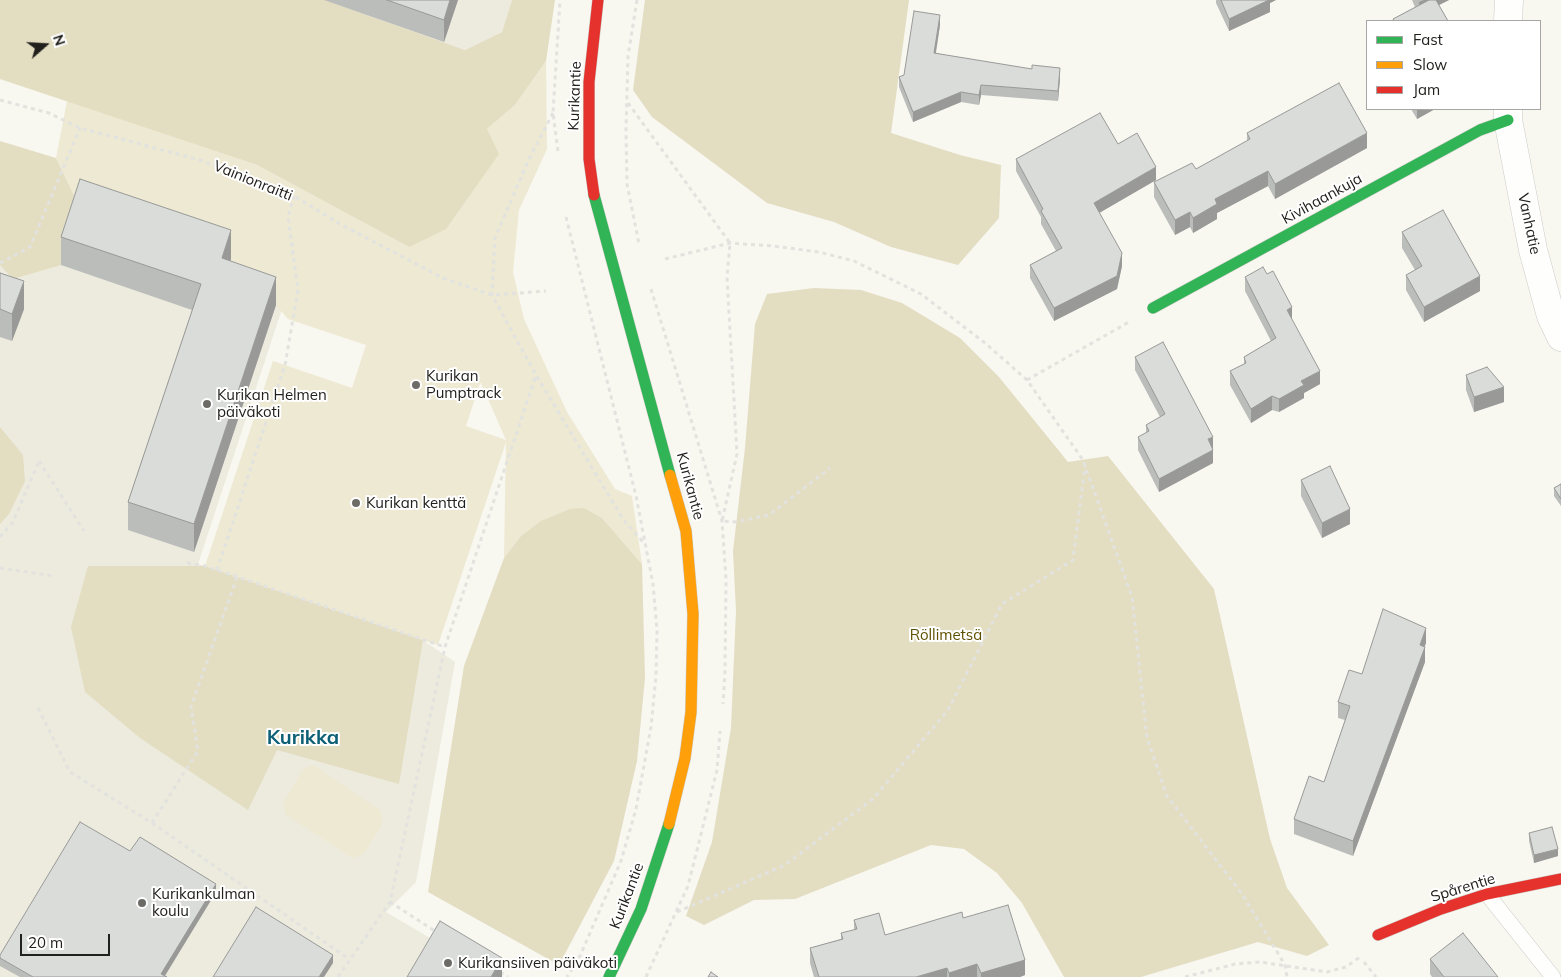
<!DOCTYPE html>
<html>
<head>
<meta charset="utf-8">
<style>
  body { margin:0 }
  #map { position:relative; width:1561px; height:977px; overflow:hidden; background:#f8f7f0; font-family:Mulish,sans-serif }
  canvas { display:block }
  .legend { position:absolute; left:1366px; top:20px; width:175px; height:90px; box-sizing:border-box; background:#fff; border:1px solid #a6a6a4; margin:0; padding:6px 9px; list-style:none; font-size:15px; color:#21201c }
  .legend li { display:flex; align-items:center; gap:10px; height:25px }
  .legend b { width:25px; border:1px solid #a6a6a4 }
  .north { position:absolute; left:20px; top:20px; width:50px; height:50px; -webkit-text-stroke:4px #fff; paint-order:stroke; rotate:71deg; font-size:14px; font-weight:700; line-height:20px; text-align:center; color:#21201c }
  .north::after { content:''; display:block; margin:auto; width:18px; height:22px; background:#21201c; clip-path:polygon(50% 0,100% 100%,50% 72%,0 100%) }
  .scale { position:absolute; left:20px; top:934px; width:90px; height:22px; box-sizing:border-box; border:2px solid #21201c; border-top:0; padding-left:6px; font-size:15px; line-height:18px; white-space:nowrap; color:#21201c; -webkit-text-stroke:4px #fff; paint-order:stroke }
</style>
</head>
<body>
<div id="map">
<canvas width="1561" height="977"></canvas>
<ul class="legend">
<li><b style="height:6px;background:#30b455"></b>Fast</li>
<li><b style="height:6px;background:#ff9f0a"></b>Slow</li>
<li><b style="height:6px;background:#e5322d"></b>Jam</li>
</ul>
<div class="north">N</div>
<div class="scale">20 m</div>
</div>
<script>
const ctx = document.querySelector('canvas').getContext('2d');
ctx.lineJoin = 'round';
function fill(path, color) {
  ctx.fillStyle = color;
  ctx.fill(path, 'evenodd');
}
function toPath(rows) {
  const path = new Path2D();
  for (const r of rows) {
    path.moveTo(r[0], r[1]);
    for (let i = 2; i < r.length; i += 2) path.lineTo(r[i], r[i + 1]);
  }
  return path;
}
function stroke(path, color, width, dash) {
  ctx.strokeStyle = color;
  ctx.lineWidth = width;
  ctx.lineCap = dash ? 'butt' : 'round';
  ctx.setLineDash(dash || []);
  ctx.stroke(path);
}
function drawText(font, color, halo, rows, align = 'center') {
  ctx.font = font + ' Mulish,sans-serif';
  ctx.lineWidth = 4;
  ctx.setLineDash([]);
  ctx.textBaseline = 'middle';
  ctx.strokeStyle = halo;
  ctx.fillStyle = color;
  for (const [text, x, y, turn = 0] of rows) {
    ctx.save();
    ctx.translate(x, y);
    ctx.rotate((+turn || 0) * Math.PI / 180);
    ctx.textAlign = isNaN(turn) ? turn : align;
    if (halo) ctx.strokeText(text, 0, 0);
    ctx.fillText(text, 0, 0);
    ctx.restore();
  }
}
fill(toPath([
  [325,0,512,0,502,32,465,50],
  [77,204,265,269,283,306,198,564,424,641,455,662,416,882,386,912,496,977,0,977,0,208]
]), '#edebde');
fill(toPath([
  [546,61,547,149,519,210,513,272,524,319,567,412,615,489,632,496,642,564,602,518,520,537,504,558,506,442,438,645,205,566,273,361,352,388,366,345,288,319,276,305,222,287,231,259,80,208,56,158,67,101,257,165,409,247,487,129,515,105],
  [480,383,481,383,506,440,466,426],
  [313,765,381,811,382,824,364,854,352,858,285,814,284,802,303,769]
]), '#eee9d3');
fill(toPath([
  [0,0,325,0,465,50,502,32,512,0,555,0,546,61,515,105,487,129,499,154,446,229,409,247,257,165,0,79],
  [645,0,909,0,891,133,960,155,1001,165,999,218,958,265,891,247,834,222,767,203,652,117,633,90],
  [0,141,56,158,80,208,61,265,13,279,0,265],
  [814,288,861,290,902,303,960,338,999,377,1068,462,1108,456,1214,589,1270,839,1287,888,1329,945,1307,956,1258,942,1141,977,1064,977,1022,903,997,873,964,849,931,845,795,899,754,900,704,925,686,916,712,842,731,728,736,611,733,551,745,448,755,324,767,294],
  [0,427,23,455,25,481,9,514,0,524],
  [584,508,602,518,642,564,645,678,637,761,614,861,559,965,428,892,464,666,504,558,520,537,541,521,570,509],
  [88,566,205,566,423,640,399,784,277,750,248,810,140,738,85,692,71,627]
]), '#e3ddc2');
const lane = toPath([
  [1487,894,1553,977]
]);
const street = toPath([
  [1508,21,1509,0],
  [1508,109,1508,120,1533,250,1551,316,1561,337]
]);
const fast = toPath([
  [594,195,670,475],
  [1153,308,1480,130,1508,120],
  [609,977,641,909,669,824]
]);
const slow = toPath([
  [669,824,685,758,691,712,693,614,686,531,670,475]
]);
const jam = toPath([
  [594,195,589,159,589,82,598,0],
  [1378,935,1441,909,1487,894,1561,879]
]);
stroke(lane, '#cbcac6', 16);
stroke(street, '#cbcac6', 29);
stroke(fast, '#cbcac6', 12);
stroke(slow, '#cbcac6', 12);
stroke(jam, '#cbcac6', 12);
stroke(toPath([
  [637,0,628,56,626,130,627,184,639,244],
  [0,100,49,113,80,128,200,160,294,196,340,224,443,278,492,295,546,291],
  [628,103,730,243,727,277,737,454,722,521,735,522,769,515,830,468],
  [553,113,528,161,495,238,492,295,536,375,623,519,644,543],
  [558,151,553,113,560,0],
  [566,217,636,496,653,584,657,630,656,676,651,727,636,809,621,861,580,956,567,977],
  [665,259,730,243,773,246,819,252,854,261,921,294,985,343,1027,380,1083,460,1132,597,1147,738,1167,796,1242,894,1285,965,1287,977],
  [0,263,30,247,80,128],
  [651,289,722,521,726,579,725,672,723,704],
  [1027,380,1129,322],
  [39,461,84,531],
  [0,537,13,522,39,461],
  [187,563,205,566,445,647],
  [0,568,54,576],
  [217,570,285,365,298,290,288,217,294,196],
  [38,708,70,772,152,823,349,959],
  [152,823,198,751,191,707,237,577],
  [390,902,438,933],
  [677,912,785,865,873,799,948,710,1002,604,1073,560,1085,466],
  [1364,962,1376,977],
  [500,972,508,977],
  [338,977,390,902,445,647,536,375],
  [646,977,688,886,717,770,720,731],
  [1185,977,1235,964,1260,962,1327,972,1346,967,1360,957]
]), '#e2e2df', 3, [4, 4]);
stroke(lane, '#fefefd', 15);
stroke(street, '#fefefd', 28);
stroke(fast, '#30b455', 11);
stroke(slow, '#ff9f0a', 11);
stroke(jam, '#e5322d', 11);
fill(toPath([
  [324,0,458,0,444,42],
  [1216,0,1276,0,1270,3,1270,12,1229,31,1216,3],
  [1412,0,1449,0,1439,5,1448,21,1393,21,1393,19,1415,7],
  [940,25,936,53,1060,78,1058,101,981,95,979,105,961,102,913,122,899,87,899,77,904,75],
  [1411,109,1435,109,1417,119],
  [1247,133,1367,148,1275,199,1268,186,1217,213,1217,219,1193,233,1190,227,1175,235,1154,197,1154,182,1196,169,1247,141],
  [1118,144,1156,180,1099,213,1122,266,1117,289,1054,321,1030,278,1030,265,1056,251,1041,224,1041,217,1016,171,1016,159],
  [1402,232,1480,291,1424,322,1406,290,1406,275,1415,270,1402,248],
  [61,237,231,259,230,261,276,305,194,552,128,530,128,502,192,310,61,265],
  [0,273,24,309,12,341,0,337],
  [1245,277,1292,320,1320,384,1304,393,1304,398,1279,412,1272,410,1251,423,1230,385,1230,371,1244,364,1244,357,1271,341,1245,291],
  [1135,357,1213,449,1213,463,1159,492,1138,450,1138,437,1146,433,1146,425,1160,417,1135,370],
  [1466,375,1504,402,1474,412,1466,390],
  [1301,480,1350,524,1322,538,1301,496],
  [1561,484,1561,506,1554,496,1554,488],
  [1426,643,1424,646,1425,662,1353,856,1294,834,1294,819,1324,782,1345,720,1338,718,1338,702,1362,674],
  [1529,833,1558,856,1534,863,1529,841],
  [130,851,216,892,165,976,167,977,20,977,0,966,0,955],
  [963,918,1025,975,1020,977,814,977,810,963,810,948,841,939,841,933,854,930,854,920,885,935],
  [1430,959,1498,977,1432,977,1430,974]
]), '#bbbdbb');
fill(toPath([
  [450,0,458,0,444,42,444,20],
  [1267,0,1276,0,1270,3,1270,12,1229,31,1229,19],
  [1424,0,1449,0,1419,15,1419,2],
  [940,15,940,25,934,63,934,53],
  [1060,68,1060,78,1058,101,1058,91],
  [981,85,981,95,979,105,979,95],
  [961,92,961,102,913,122,913,112],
  [1417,109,1435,109,1417,119],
  [1367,133,1367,148,1275,199,1275,184],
  [1156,167,1156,180,1094,216,1094,203],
  [1268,171,1268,186,1217,213,1217,219,1193,233,1193,218,1215,199],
  [1190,212,1190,227,1175,235,1175,220],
  [231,230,231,259,222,287,222,258],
  [1122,253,1122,266,1117,289,1054,321,1054,308],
  [1480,276,1480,291,1424,322,1424,307],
  [276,277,276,305,194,552,194,524],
  [24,281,24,309,12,341,12,314],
  [1292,307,1292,321,1287,310],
  [1320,371,1320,384,1304,393,1304,398,1279,412,1279,399,1301,381],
  [1504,387,1504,402,1474,412,1474,397],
  [1272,396,1272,410,1251,423,1251,409],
  [1213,437,1213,450,1208,439],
  [1213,450,1213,463,1159,492,1159,479],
  [1350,509,1350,524,1322,538,1322,523],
  [1426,628,1426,643,1420,660,1420,645],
  [1425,647,1425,662,1353,856,1353,841],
  [1558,849,1558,856,1534,863,1534,855],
  [216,884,216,892,164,977,161,974],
  [333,955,333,963,324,977,319,977],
  [502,958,502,977,491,977],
  [1025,960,1025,975,1020,977,981,977,981,973],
  [977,964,977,977,949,977,949,973],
  [947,968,947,977,916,977]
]), '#999a98');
const building = toPath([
  [387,0,450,0,444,20,387,0],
  [1221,0,1269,0,1229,19,1221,0],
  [1429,0,1436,0,1448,21,1394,21,1393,19,1429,0],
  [914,11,940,15,934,53,1032,69,1032,65,1060,68,1058,91,981,85,979,95,961,92,913,112,899,77,904,75,914,11],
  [1339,83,1367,133,1275,184,1268,171,1215,199,1217,204,1193,218,1190,212,1175,220,1154,182,1192,163,1196,169,1250,139,1247,133,1339,83],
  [1100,113,1118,144,1137,133,1156,167,1094,203,1122,253,1117,276,1054,308,1030,265,1062,248,1041,211,1043,209,1016,159,1100,113],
  [80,179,231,230,222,258,276,277,194,524,128,502,201,284,61,237,80,179],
  [1443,210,1480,276,1424,307,1406,275,1422,266,1402,232,1443,210],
  [1263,267,1267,274,1273,271,1292,307,1287,310,1320,371,1301,381,1304,385,1279,399,1272,396,1251,409,1230,371,1246,363,1244,357,1276,338,1245,277,1263,267],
  [0,273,24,281,12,314,0,309,0,273],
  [1163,342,1213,437,1208,439,1213,450,1159,479,1138,437,1149,431,1146,425,1165,414,1135,357,1163,342],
  [1487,367,1504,387,1474,397,1466,375,1487,367],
  [1330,466,1350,509,1322,523,1301,480,1330,466],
  [1561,484,1561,499,1554,488,1561,484],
  [1383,609,1426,628,1420,645,1425,647,1353,841,1294,819,1309,776,1324,782,1350,706,1338,702,1349,670,1362,674,1383,609],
  [80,822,130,851,140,837,216,884,161,974,167,977,33,977,0,958,0,955,80,822],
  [1552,827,1558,849,1534,855,1529,833,1552,827],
  [1008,905,1025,960,981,973,977,964,949,973,947,968,916,977,819,977,810,948,843,939,841,933,857,929,854,920,879,913,885,935,962,912,963,918,1008,905],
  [256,907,333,955,319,977,213,977,256,907],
  [440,921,502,958,491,977,407,977,440,921],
  [1463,933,1498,977,1444,977,1430,959,1463,933],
  [711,972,718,977,708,977,711,972]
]);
fill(building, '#dadcd9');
stroke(building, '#999a98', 1);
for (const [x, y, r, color] of [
  [416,385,5,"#6c6b66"],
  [207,404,5,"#6c6b66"],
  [356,503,5,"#6c6b66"],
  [142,903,5,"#6c6b66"],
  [448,963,5,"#6c6b66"]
]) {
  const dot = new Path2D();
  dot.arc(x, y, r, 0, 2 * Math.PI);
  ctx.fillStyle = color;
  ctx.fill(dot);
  stroke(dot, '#fff', 2);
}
drawText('15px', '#21201c', '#fff', [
  ["Kurikantie",575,96,-88],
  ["Vainionraitti",253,181,22],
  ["Kivihaankuja",1322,199,-29],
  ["Vanhatie",1529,224,78],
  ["Kurikantie",690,486,75],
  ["Spårentie",1463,888,-17],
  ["Kurikantie",627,896,-69]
]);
drawText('15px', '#21201c', '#fff', [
  ["Kurikan",426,376],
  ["Pumptrack",426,393],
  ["Kurikan Helmen",217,395],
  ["päiväkoti",217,412],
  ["Kurikan kenttä",366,503],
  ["Kurikankulman",152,894],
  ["koulu",152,911],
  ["Kurikansiiven päiväkoti",458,963]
], 'left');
drawText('15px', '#5e5000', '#fff', [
  ["Röllimetsä",946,635]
]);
drawText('bold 20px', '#0c5f75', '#fff', [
  ["Kurikka",303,738]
]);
</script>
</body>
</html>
